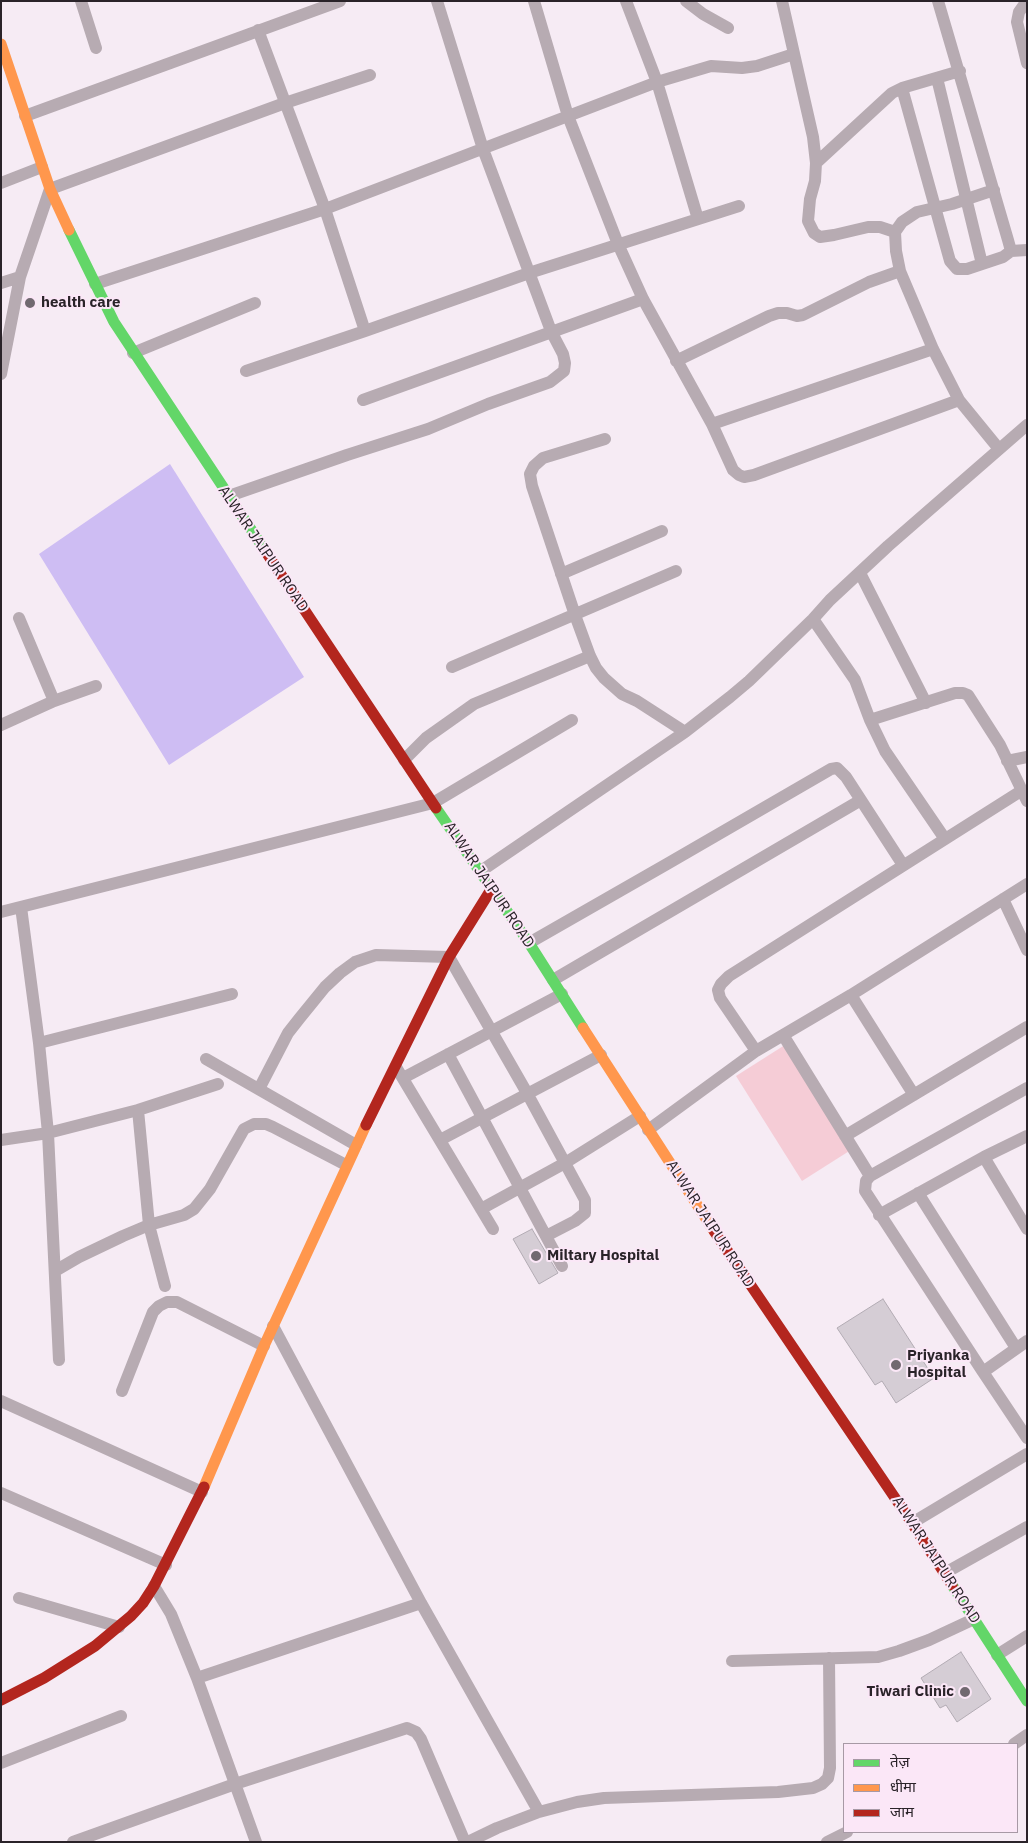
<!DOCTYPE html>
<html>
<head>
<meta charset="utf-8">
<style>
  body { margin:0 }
  #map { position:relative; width:1028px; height:1843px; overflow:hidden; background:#f6ebf4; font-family:"IBM Plex Sans","Noto Sans Devanagari",sans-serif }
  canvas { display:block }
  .frame { position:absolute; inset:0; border:2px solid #2a2329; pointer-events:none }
  .legend { position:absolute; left:843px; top:1743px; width:175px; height:90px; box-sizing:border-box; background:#fbe7f7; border:1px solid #a799a5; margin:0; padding:6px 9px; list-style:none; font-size:15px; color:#2a2329 }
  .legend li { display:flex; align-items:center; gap:10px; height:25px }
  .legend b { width:25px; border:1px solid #a799a5 }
</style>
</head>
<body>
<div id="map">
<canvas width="1028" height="1843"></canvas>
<div class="frame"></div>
<ul class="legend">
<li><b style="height:6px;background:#63d668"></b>तेज़</li>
<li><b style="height:6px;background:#ff974d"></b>धीमा</li>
<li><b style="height:6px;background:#b3261e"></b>जाम</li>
</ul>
</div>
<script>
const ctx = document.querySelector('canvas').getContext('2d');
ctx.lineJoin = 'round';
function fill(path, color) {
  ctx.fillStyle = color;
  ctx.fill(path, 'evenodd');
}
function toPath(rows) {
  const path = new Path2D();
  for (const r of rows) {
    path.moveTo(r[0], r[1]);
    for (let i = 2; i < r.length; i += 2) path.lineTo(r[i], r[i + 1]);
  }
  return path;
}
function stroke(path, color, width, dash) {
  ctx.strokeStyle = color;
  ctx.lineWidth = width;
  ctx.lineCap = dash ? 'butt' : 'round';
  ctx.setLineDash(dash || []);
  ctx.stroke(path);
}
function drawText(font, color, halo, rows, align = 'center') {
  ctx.font = font + ' "IBM Plex Sans",sans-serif';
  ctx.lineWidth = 4;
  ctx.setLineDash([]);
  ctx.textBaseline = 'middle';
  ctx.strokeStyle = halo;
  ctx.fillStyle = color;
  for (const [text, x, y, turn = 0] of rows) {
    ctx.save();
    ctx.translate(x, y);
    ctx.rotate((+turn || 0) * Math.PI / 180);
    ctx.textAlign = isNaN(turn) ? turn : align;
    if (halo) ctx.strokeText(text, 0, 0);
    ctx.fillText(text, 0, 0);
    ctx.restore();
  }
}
fill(toPath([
  [788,1043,854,1148,802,1181,736,1076]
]), '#f5ccd6');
fill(toPath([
  [170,464,304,677,169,765,39,554]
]), '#cebdf3');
const building = toPath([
  [532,1229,558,1273,539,1284,513,1239,532,1229],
  [883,1299,934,1378,896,1403,882,1381,875,1385,837,1328,883,1299],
  [961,1652,991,1699,957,1722,946,1705,940,1708,921,1678,961,1652]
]);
fill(building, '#d5cdd5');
stroke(building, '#b2abb3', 1);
stroke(toPath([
  [81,1,96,48],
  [534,1,568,116,618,244,643,299,712,424,733,470,739,475,744,477,754,475,959,400],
  [626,1,657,82,698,219],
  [686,1,703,14,728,28],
  [782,1,813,137,816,163,815,181,810,199,808,221,814,233,820,237,834,235,868,227,880,227,895,232],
  [1027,4,1024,5,1019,12,1017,22,1027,63],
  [258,30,325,209,365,331],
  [937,78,982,264],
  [902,88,950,261,957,269,967,269,1003,257,1011,251,1008,240,938,1],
  [25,116,340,1],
  [816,163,892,93,902,88,960,71],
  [1,183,42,167],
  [994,190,952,204,917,212,902,222,895,232,896,251,900,271,933,349,959,400,999,449],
  [1011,251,1027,250],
  [1,283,20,277],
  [95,284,325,209,657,82,711,66,742,68,757,66,794,54],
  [133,353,255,303],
  [676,361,769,316,778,313,787,313,797,316,803,315,869,282,900,271],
  [246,371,365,331,529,273,739,206],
  [1,374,20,277,50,189,285,103,370,75],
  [363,400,643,299],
  [712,424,933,349],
  [605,439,543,458,534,466,530,474,532,486,575,615,590,656,596,668,604,678,622,694,637,701,685,732],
  [229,496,347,455,428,429,488,404,550,382,564,371,565,363,563,354,551,331,483,149,437,1],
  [860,573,926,703],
  [561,574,662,531],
  [19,618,54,701],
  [813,619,855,680,870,720,885,751,945,839],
  [452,667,676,571],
  [870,720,955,693,963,693,968,695,1000,745,1027,801],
  [1,725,54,701,96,686],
  [404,760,426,738,474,704,590,656],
  [1007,761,1027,757],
  [481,871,685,732,730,697,749,681,813,619,830,600,888,546,1027,425],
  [1003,899,1027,950],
  [21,907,39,1043,48,1133,59,1360],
  [1,912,433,803,572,720],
  [529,943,667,864,831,769,837,768,846,777,903,865],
  [553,980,861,800],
  [851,995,914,1095],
  [783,1035,870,1176],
  [39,1043,232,994],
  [756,1051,720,998,718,990,721,984,729,976,1021,791],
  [448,1054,562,1266],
  [206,1059,356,1145],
  [396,1067,493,1229],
  [403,1078,562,994],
  [1027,1088,870,1176,866,1181,865,1191,983,1372,1027,1341],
  [259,1089,288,1033,299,1019,325,987,340,973,355,962,376,955,449,957,527,1093,585,1200,585,1213,575,1221,546,1236],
  [138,1110,149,1225,165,1286],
  [648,1130,756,1051,851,995,1027,884],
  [845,1136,1027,1027],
  [1,1140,48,1133,138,1110,218,1084],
  [440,1140,601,1055],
  [984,1157,1027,1229],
  [918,1193,1016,1348],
  [481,1209,565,1163,640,1116],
  [879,1215,984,1157,1027,1136],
  [55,1271,79,1257,123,1236,149,1225,184,1215,194,1209,210,1189,244,1129,254,1124,266,1124,273,1127,346,1165],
  [273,1326,421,1603,539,1812],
  [983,1372,1027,1438],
  [122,1391,153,1312,159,1306,167,1302,177,1302,264,1346],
  [1,1401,202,1492],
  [1,1493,166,1565],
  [912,1523,1027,1454],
  [945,1573,1027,1527],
  [154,1586,171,1614,197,1678,256,1842],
  [19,1598,119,1627],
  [997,1655,1027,1636],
  [732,1661,878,1657,899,1651,929,1640,974,1619],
  [197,1678,421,1603],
  [1014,1744,1027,1735],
  [1,1763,121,1716],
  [73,1842,235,1784,407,1728,416,1732,421,1739,465,1842],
  [468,1842,497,1828,539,1812,577,1802,604,1798,778,1792,813,1788,822,1784,828,1778,830,1768,829,1658],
  [827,1842,847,1832]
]), '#b7abb2', 12);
stroke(toPath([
  [69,230,114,322,266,552],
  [436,808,529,943,583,1028],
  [952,1585,1027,1701]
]), '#63d668', 11);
stroke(toPath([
  [1,44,50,189,69,230],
  [583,1028,714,1231],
  [204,1487,264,1346,366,1125]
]), '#ff974d', 11);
stroke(toPath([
  [266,552,436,808],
  [366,1125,449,957,492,888],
  [714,1231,912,1523,952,1585],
  [1,1700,44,1678,95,1646,131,1616,143,1603,154,1586,204,1487]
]), '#b3261e', 11);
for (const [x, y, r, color] of [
  [30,303,6,"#716970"],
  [536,1256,6,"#716970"],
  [896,1365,6,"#716970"],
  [965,1692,6,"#716970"]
]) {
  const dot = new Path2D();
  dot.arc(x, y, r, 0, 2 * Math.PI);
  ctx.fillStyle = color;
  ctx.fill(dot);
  stroke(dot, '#fbe7f7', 2);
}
drawText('bold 15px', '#2a2329', '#fbe7f7', [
  ["health care",41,303],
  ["Miltary Hospital",547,1256],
  ["Priyanka",907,1356],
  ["Hospital",907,1373],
  ["Tiwari Clinic",954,1692,"right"]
], 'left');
drawText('15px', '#2a2329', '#fbe7f7', [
  ["ALWAR JAIPUR ROAD",263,549,56],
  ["ALWAR JAIPUR ROAD",489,885,56],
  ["ALWAR JAIPUR ROAD",710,1224,57],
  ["ALWAR JAIPUR ROAD",936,1560,57]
]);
</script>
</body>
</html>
